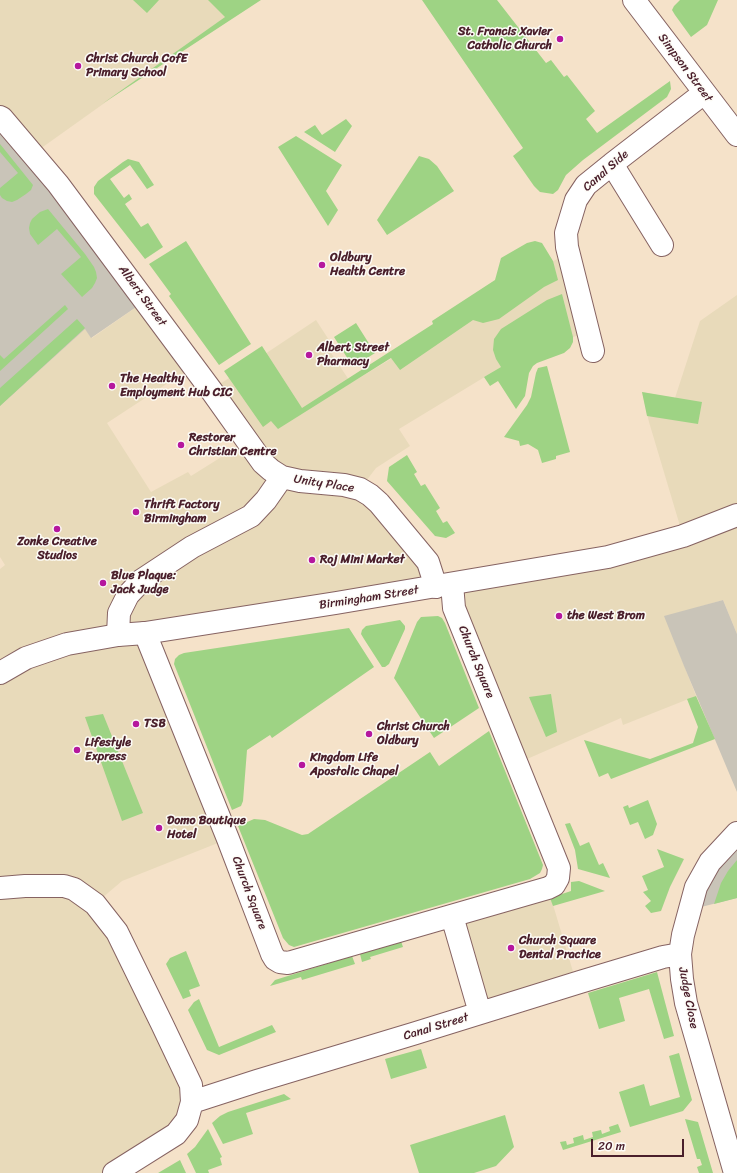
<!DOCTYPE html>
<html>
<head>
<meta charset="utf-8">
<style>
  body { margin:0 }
  #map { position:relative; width:737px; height:1173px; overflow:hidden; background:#f5e2c9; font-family:Sriracha,sans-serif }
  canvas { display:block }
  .scale { position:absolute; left:591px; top:1139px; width:93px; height:18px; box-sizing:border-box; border:2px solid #4a1f2b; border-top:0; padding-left:5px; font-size:12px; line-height:14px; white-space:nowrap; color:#4a1f2b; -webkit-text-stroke:3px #fdfcf7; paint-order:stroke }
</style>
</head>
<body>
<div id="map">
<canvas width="737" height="1173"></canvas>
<div class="scale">20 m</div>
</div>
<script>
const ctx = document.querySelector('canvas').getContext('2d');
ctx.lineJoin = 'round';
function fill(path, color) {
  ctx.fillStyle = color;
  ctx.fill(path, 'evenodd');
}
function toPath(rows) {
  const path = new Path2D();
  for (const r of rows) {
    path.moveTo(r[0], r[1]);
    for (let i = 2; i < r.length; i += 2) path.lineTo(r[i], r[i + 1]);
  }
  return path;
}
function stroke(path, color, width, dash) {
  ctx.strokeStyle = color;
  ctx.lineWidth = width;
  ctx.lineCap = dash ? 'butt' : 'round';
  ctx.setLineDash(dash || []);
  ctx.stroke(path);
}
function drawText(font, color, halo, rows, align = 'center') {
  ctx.font = font + ' Sriracha,sans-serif';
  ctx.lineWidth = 3;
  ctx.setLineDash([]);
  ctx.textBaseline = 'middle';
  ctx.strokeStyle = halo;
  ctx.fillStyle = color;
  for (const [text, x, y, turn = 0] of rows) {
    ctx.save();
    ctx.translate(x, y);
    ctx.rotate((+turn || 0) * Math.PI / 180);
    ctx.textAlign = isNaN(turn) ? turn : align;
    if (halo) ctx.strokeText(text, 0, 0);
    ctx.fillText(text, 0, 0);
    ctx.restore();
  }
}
fill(toPath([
  [0,0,249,0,33,154,0,117],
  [569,254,589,332,573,337,511,361,399,429,410,446,376,468,360,489,436,587,146,633,228,839,122,881,95,904,180,1061,187,1120,114,1173,0,1173,0,569,5,565,0,557,0,406,85,328,92,338,145,301,194,366,107,423,151,492,188,472,191,476,247,441,211,390,316,320,329,340,325,344,351,383,553,261],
  [737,295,737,634,723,600,699,607,675,642,696,696,623,725,621,718,527,759,452,584,683,536,649,422,642,392,675,398,700,321],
  [548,888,574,975,480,1013,452,916]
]), '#e8daba');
fill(toPath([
  [0,117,145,301,91,338,85,329,0,406],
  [723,600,737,634,737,792,684,666,664,616],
  [737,833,737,898,689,910]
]), '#c9c4b8');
fill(toPath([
  [133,0,159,0,147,13],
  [208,0,261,0,102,104,225,17],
  [422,0,497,0,546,63,551,60,564,77,567,75,595,111,586,119,597,133,670,81,671,89,667,97,583,160,566,175,558,190,553,194,540,192,534,186,513,156,523,148],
  [680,0,718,0,707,25,691,37,675,15,672,10,674,6],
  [346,119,352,126,335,152,304,132,315,125,322,135],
  [296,136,342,165,326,191,338,210,328,226,278,147],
  [0,144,33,185,31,190,26,194,17,200,12,202,7,201,2,198,0,195,0,188,18,173,0,152],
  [419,156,429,159,437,166,454,191,387,235,377,220],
  [128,159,139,162,154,185,147,189,130,165,110,179,124,198,129,194,132,199,125,204,141,227,148,223,163,247,145,259,94,194,94,187,98,181,123,162],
  [48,209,85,254,94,267,96,272,97,278,95,283,92,288,82,297,61,274,81,257,57,229,38,245,30,234,29,228,30,223,32,219,40,212],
  [186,241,251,344,219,365,169,296,171,294,149,264],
  [535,241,542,243,553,261,558,280,544,287,499,319,483,323,473,320,400,370,391,358,278,429,271,421,263,427,224,371,262,346,302,408,433,324,432,321,495,280,501,258,527,243],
  [562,294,573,337,573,342,570,348,564,353,537,363,533,366,529,373,525,396,516,409,498,381,490,386,484,377,501,367,496,359,493,350,494,339,501,329,547,300],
  [65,305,68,309,0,371,0,355,4,359],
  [77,319,85,328,0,406,0,388],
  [356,323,375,353,353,367,334,337],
  [547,366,570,452,556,456,556,459,542,463,538,450,528,444,520,446,519,441,504,437,527,405,531,397,536,373,538,368],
  [642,392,702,402,698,424,647,416],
  [407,455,417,472,414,474,421,486,425,484,440,508,436,511,443,523,447,521,455,533,446,538,435,536,387,481,389,467],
  [438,616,442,618,445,623,479,708,434,738,394,678,417,622,421,617],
  [400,620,405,626,405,629,389,664,385,667,382,667,364,639,361,634,362,630,366,626],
  [349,628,374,667,272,738,270,735,247,750,243,801,241,806,232,810,174,664,175,659,179,655,184,653],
  [551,694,557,732,546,737,529,697],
  [696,696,715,739,611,779,608,773,599,777,584,740,650,759,693,743,698,727,687,699],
  [103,714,143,813,122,821,85,717],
  [489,731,543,865,542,869,540,873,530,879,294,947,289,945,283,938,238,826,254,819,265,820,302,835,308,834,430,752,439,766],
  [648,800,657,824,653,835,645,839,638,822,630,825,623,807,628,805,629,808],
  [570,823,580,846,589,842,599,865,603,863,610,878,578,869,575,850,565,824],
  [657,849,684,859,670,887,661,911,651,913,645,906,651,901,643,892,648,890,642,876,664,867],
  [737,860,737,898,714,904,721,883,728,871],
  [579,881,605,891,553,906,550,898,571,891,571,882],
  [401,941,403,947,370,957,371,959,362,962,360,954],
  [186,951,200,986,189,990,191,996,183,999,166,964,170,958],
  [352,956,355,964,302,980,301,977,270,986,275,980],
  [657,972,674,1036,664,1039,649,989,619,998,625,1021,599,1029,588,993],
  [199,999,219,1047,272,1025,276,1032,219,1055,207,1050,188,1010,194,1002],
  [421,1049,427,1068,391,1079,385,1059],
  [679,1053,692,1100,683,1111,630,1127,619,1092,644,1084,650,1106,680,1097,669,1056],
  [284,1094,291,1099,246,1113,253,1134,223,1144,212,1123,220,1116,228,1112],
  [505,1115,514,1147,496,1166,474,1173,419,1173,410,1145],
  [685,1119,698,1122,713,1173,699,1173,697,1167,702,1165,700,1159,697,1159],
  [618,1124,621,1132,563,1150,560,1142,566,1141,567,1145,574,1143,573,1138,583,1135,584,1140,593,1137,592,1132,601,1130,602,1134,610,1131,609,1127],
  [208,1129,222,1157,220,1158,222,1165,208,1170,209,1173,196,1173,187,1154,195,1147],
  [180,1160,186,1173,158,1173]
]), '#9ed384');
const minor = toPath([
  [634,0,737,135],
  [0,117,2,118,58,184,211,390,263,463,271,470,282,477],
  [612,164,662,245],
  [593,351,567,247,566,233,576,200,586,185,612,164,704,93],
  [145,633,228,839,272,954,275,959,280,962,288,963,548,888,554,885,558,878,559,868,454,608,452,584],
  [118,635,119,613,128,595,142,580,192,547,251,516,266,500,282,477,300,481,344,485,360,489,370,495,379,503,428,562,436,587],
  [0,888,25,886,64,886,74,889,95,904,117,932,162,1024,191,1085,192,1102],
  [452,916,480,1013],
  [114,1173,176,1134,187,1120,192,1102,257,1081,416,1033,580,982,663,957,680,954],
  [735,1173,686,1003,682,979,680,954,683,935,696,887,710,862,737,833]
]);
const tertiary = toPath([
  [0,673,26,658,67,644,118,635,145,633,336,603,608,557,683,536,737,515]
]);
stroke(minor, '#866362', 24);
stroke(tertiary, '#866362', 24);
stroke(minor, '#fff', 22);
stroke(tertiary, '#fff', 22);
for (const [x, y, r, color] of [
  [560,39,4,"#b5179e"],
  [78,66,4,"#b5179e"],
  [322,265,4,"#b5179e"],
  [309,355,4,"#b5179e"],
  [112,386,4,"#b5179e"],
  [181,445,4,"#b5179e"],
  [136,512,4,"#b5179e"],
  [57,529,4,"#b5179e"],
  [312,560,4,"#b5179e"],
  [103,583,4,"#b5179e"],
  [559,616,4,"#b5179e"],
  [136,724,4,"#b5179e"],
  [369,734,4,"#b5179e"],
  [77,750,4,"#b5179e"],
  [302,765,4,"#b5179e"],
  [159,828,4,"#b5179e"],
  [511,948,4,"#b5179e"]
]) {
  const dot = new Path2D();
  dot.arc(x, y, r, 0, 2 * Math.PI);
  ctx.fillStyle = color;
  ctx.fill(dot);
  stroke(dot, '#fdfcf7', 1.5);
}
drawText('bold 12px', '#4a1f2b', '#fdfcf7', [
  ["St. Francis Xavier",552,32,"right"],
  ["Catholic Church",552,46,"right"],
  ["Christ Church CofE",86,59],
  ["Primary School",86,73],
  ["Oldbury",330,258],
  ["Health Centre",330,272],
  ["Albert Street",317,348],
  ["Pharmacy",317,362],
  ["The Healthy",120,379],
  ["Employment Hub CIC",120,393],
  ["Restorer",189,438],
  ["Christian Centre",189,452],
  ["Thrift Factory",144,505],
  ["Birmingham",144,519],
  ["Zonke Creative",57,542,"center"],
  ["Studios",57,556,"center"],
  ["Roj Mini Market",320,560],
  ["Blue Plaque:",111,576],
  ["Jack Judge",111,590],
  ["the West Brom",567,616],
  ["TSB",144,724],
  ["Christ Church",377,727],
  ["Oldbury",377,741],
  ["Lifestyle",85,743],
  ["Express",85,757],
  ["Kingdom Life",310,758],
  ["Apostolic Chapel",310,772],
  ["Domo Boutique",167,821],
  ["Hotel",167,835],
  ["Church Square",519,941],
  ["Dental Practice",519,955]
], 'left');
drawText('12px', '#4a1f2b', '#fdfcf7', [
  ["Simpson Street",685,68,53],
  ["Canal Side",606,171,-41],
  ["Albert Street",142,296,54],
  ["Unity Place",324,484,9],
  ["Birmingham Street",369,598,-9],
  ["Church Square",476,662,68],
  ["Church Square",249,893,69],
  ["Judge Close",688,998,79],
  ["Canal Street",436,1027,-17]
]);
</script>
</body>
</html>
